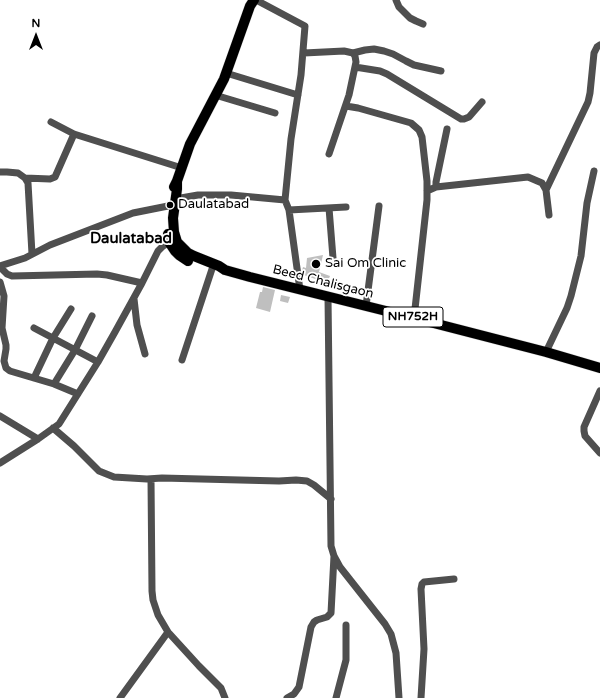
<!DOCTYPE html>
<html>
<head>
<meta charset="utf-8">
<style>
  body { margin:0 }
  #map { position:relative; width:600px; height:698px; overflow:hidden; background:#fff; font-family:"Varela Round",sans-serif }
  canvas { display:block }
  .north { position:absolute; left:16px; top:16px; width:40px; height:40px; -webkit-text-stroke:3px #fff; paint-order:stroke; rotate:0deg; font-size:11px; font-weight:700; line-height:16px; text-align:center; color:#000 }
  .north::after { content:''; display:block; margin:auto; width:14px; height:18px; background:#000; clip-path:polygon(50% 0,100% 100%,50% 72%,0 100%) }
</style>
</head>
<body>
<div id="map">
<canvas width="600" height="698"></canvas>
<div class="north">N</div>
</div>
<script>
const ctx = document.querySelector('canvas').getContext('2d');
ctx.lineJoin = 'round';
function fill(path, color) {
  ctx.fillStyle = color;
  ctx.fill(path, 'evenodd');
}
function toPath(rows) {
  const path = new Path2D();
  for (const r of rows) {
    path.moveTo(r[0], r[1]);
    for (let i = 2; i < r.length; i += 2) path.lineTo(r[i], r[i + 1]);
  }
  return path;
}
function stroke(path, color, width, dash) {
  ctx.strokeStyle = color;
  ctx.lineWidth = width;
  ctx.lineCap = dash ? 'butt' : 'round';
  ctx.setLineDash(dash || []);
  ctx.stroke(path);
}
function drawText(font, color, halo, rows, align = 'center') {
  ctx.font = font + ' "Varela Round",sans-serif';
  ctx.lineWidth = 3.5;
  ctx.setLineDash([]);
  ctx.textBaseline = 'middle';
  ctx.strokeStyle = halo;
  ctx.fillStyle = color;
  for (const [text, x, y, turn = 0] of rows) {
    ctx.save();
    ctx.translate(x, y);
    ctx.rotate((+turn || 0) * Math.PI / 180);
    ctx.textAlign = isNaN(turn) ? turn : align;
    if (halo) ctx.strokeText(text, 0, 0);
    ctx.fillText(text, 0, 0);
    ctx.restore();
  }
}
fill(toPath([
  [323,255,319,272,330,276,327,283,301,274,303,267,306,268,307,258],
  [263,287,275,290,270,312,256,308,260,292,262,292],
  [281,295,290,297,288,303,280,301]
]), '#bfbfbf');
const highway = toPath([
  [177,181,177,189,173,218,174,232,177,242,188,253,194,256,219,266,225,270,250,277,414,318,546,352,600,368],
  [174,187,177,181,190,144,224,79,250,6,254,0],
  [168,234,169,242,175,251,179,255,188,261]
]);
stroke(highway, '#dbdbdb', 11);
stroke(toPath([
  [256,0,305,26,301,75,291,139,285,200,289,210,300,290],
  [396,0,399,7,410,18,416,21,423,24],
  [304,53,344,51,353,53,355,56,356,62,349,95,329,154],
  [353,53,365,50,374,49,384,51,393,54,406,61,414,65,441,71],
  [355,67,380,71,387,74,461,119,464,119,469,117,482,102],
  [226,73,298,95],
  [215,95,275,113],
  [346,106,358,108,411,123,419,130,422,137,427,181,427,200,414,318],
  [51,122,74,134,182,168],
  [0,172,7,172,18,173,25,178,28,183,32,254],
  [25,178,50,179,55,177,74,134],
  [436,187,436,182,447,129],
  [546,190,588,102,590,93,594,53,597,47,600,45],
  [427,191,436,187,528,177,542,183,546,190,549,215],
  [175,199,198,195,231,195,285,200],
  [329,208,333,258],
  [289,210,346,207],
  [0,266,25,258,50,245,133,213,168,206],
  [0,267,7,274,12,276,97,274,107,275,142,283],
  [0,282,4,296,2,328,6,345,6,349,4,361,6,368,10,371,54,384,78,394],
  [328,297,331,546,334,556,340,567,385,624,391,634,396,653,399,698],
  [134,299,137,325,145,354],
  [366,306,379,206],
  [34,328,98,362],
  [546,352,567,308,571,296,581,256,587,203,594,171],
  [182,360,212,269],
  [34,378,53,338,71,309],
  [54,384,75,350,92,316],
  [600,391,584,427,584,431,585,436,600,453],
  [0,416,38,439],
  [53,428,74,446,99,471,114,477,147,479,162,478,279,481,296,480,307,481,314,485,331,499],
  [0,463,38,439,59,424,98,362,115,332,142,283,158,251,162,247,169,242],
  [151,479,152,591,153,600,158,615,168,632,199,666,221,688,225,698],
  [120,698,168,632],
  [287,698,294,694,299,687,311,627,314,622,317,620,327,617,331,613,334,556],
  [336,698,346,660,346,625],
  [421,698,424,649,421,589,422,584,424,582,454,579]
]), '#4f4f4f', 7);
stroke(highway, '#000', 10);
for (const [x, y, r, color] of [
  [170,205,4,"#000"],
  [316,264,5,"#000"]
]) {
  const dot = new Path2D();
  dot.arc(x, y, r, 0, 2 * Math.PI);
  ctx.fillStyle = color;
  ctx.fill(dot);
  stroke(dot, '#fff', 1.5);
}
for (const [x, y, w] of [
  [413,317,60]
]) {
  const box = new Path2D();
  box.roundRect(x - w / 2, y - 10, w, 20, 3);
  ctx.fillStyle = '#fff';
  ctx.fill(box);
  stroke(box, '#000', 1);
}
drawText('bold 12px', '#000', null, [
  ["NH752H",413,317]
]);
drawText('13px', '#000', '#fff', [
  ["Daulatabad",178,205],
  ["Sai Om Clinic",325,264]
], 'left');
drawText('13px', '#000', '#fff', [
  ["Beed Chalisgaon",323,282,14]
]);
drawText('bold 15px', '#000', '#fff', [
  ["Daulatabad",131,239]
]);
</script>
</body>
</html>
